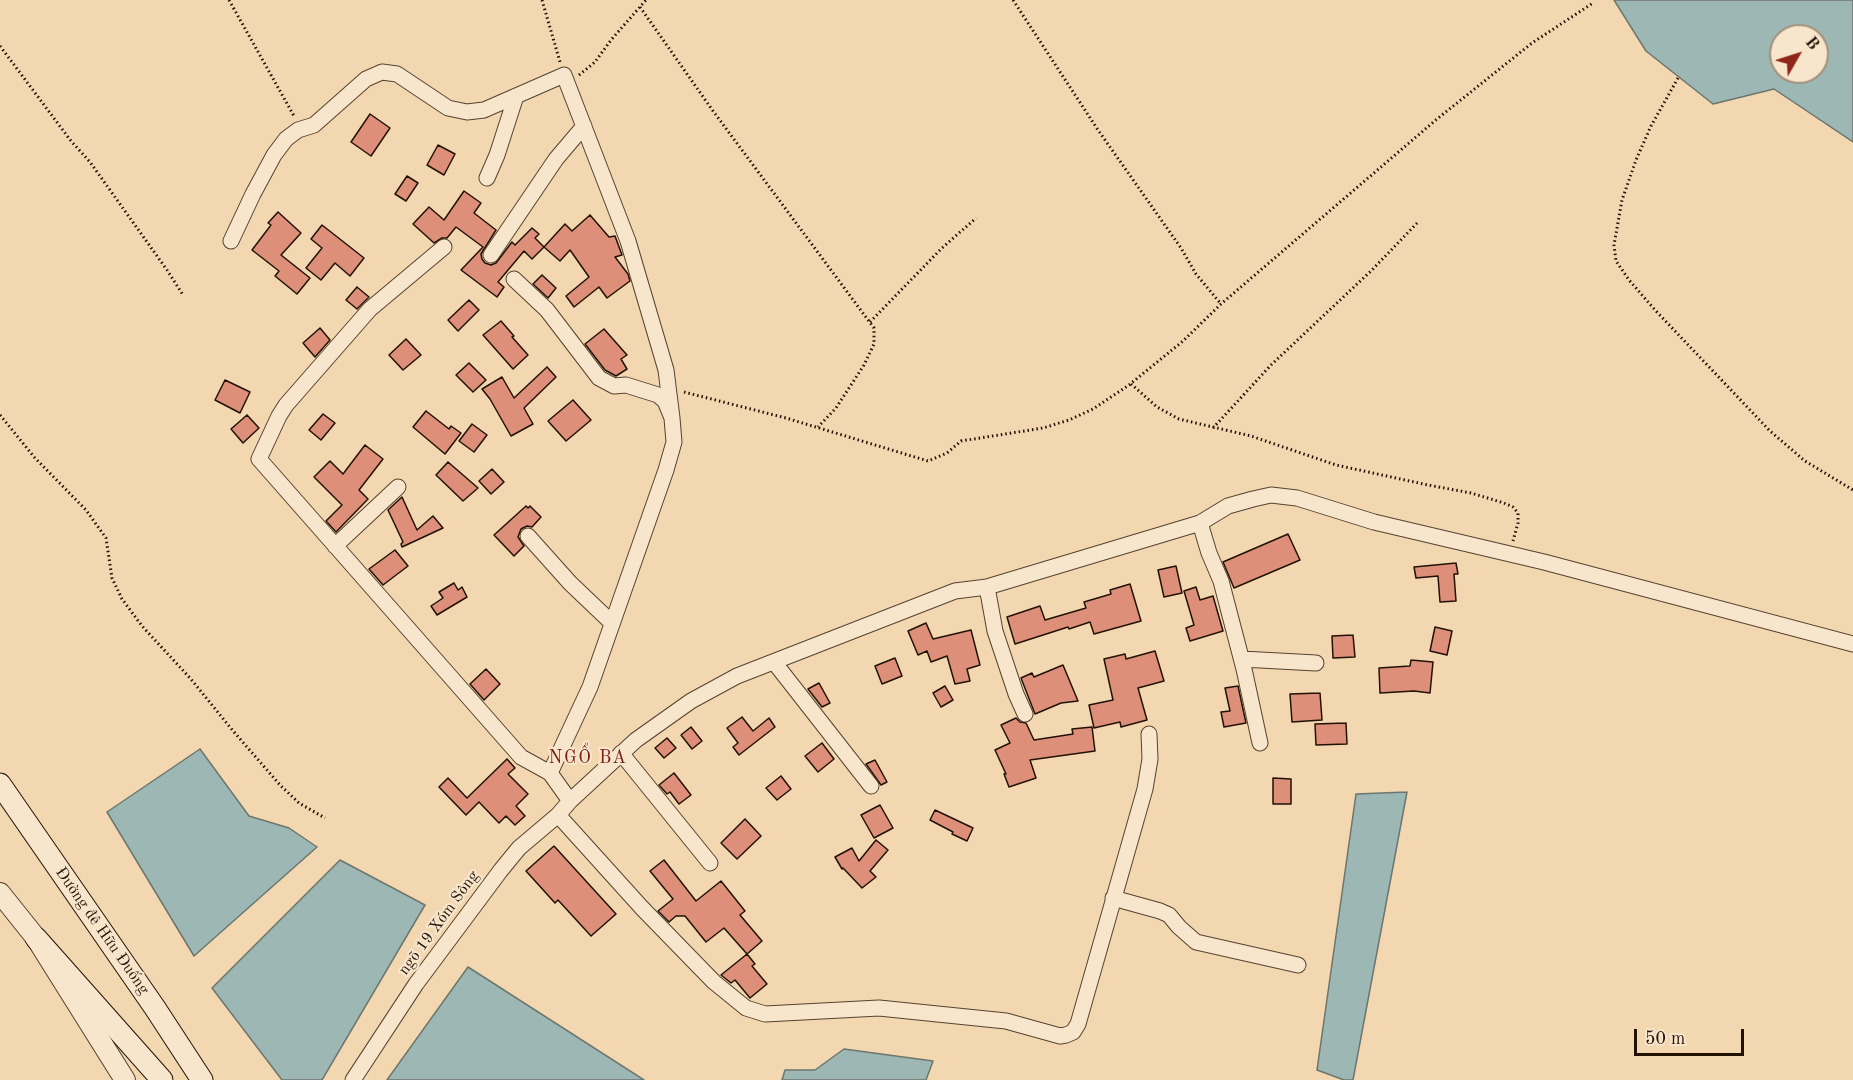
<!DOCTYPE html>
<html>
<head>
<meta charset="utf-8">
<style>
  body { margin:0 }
  #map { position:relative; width:1853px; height:1080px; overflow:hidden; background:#f2d7b1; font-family:"Old Standard TT",serif }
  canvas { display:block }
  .north { position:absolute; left:1769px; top:24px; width:60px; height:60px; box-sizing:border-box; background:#f7e5cc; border:2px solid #a2917c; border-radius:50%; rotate:51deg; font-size:16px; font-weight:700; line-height:24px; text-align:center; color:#221203 }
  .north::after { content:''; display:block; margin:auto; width:21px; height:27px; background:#8f2418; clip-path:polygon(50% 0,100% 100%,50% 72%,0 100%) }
  .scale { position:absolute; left:1634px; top:1029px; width:110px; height:27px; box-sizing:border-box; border:3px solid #221203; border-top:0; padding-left:8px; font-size:18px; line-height:21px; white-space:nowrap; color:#221203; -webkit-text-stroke:4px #f7e5cc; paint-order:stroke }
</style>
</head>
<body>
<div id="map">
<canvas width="1853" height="1080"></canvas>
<div class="north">B</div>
<div class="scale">50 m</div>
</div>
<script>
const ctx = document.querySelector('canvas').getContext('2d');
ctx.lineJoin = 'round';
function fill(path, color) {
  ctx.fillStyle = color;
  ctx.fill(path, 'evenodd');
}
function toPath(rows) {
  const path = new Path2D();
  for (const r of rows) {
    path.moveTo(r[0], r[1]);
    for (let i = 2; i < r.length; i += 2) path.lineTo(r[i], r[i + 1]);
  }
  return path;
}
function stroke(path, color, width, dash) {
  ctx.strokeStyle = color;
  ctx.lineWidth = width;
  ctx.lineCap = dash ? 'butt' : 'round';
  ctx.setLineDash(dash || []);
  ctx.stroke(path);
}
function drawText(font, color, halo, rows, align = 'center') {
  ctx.font = font + ' "Old Standard TT",serif';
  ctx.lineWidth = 4.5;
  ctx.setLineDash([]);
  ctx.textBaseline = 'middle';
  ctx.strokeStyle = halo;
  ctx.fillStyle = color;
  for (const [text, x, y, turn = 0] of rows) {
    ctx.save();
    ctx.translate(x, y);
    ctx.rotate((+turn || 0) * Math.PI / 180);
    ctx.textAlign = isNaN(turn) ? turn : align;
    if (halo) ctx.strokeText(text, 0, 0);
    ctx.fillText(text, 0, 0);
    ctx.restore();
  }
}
const water = toPath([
  [1614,0,1853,0,1853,142,1774,89,1713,104,1646,51,1614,0],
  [1781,36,1817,36,1817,72,1781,72,1781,36],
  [200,749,249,816,289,828,317,847,194,956,107,812,200,749],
  [1407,792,1353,1080,1344,1080,1317,1070,1356,794,1407,792],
  [340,860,425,905,322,1080,282,1080,212,988,340,860],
  [468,967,644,1080,387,1080,468,967],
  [844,1049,933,1061,926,1080,782,1080,785,1070,815,1070,844,1049]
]);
fill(water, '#9db8b4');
stroke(water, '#6c766d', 1.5);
const building = toPath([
  [370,114,390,128,371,156,351,142,370,114],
  [438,145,455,154,444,175,427,165,438,145],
  [407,176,418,183,406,201,395,194,407,176],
  [464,191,481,203,474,213,496,230,481,254,482,259,485,263,491,265,496,263,512,242,515,245,532,228,539,234,535,238,544,247,532,259,524,251,498,282,504,287,497,297,461,270,483,247,456,227,447,238,442,238,434,243,413,224,429,207,444,220,464,191],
  [278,212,301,233,281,255,310,278,297,294,275,276,279,271,252,250,271,225,268,223,278,212],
  [590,215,609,237,615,236,622,255,615,257,628,274,630,281,607,298,599,287,574,307,566,296,589,277,570,250,560,261,544,247,565,224,572,231,590,215],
  [322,225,364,258,350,276,335,263,321,280,306,268,322,248,311,239,322,225],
  [542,275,556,288,548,298,533,284,542,275],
  [357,287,369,297,357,309,346,300,357,287],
  [469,300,479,310,458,331,448,320,469,300],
  [501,321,514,336,512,337,528,355,513,369,483,335,501,321],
  [320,328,330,340,315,357,303,343,320,328],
  [604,329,627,355,621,359,627,369,616,376,605,370,585,344,604,329],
  [406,339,421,355,403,370,389,355,406,339],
  [469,363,486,380,473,392,456,375,469,363],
  [547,367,556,377,524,408,533,424,511,436,490,399,482,389,502,377,514,398,547,367],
  [225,380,250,392,240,413,215,400,225,380],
  [573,400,591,420,566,441,548,421,573,400],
  [426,411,449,429,451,426,461,433,445,454,413,427,426,411],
  [323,414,335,423,321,440,309,430,323,414],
  [247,415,259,428,243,443,231,429,247,415],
  [472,424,487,435,474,452,459,441,472,424],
  [365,445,383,459,359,490,368,499,336,532,326,521,342,505,314,477,330,461,343,474,365,445],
  [448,462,478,488,463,501,436,475,448,462],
  [492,469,504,482,491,494,479,481,492,469],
  [402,497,417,530,433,516,443,528,402,547,401,544,403,542,388,510,402,497],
  [526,506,528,508,530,506,541,517,532,527,527,526,521,529,518,537,524,546,514,556,494,535,526,506],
  [1288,534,1300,560,1234,588,1223,562,1288,534],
  [395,550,408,566,383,585,369,569,395,550],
  [1456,563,1458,574,1454,574,1456,601,1440,602,1438,576,1416,578,1414,567,1456,563],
  [1176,566,1182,593,1164,597,1158,570,1176,566],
  [454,583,458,590,462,587,467,597,437,615,431,606,443,598,439,592,454,583],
  [1130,584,1141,621,1094,634,1090,622,1069,629,1068,627,1015,644,1007,617,1040,606,1045,620,1086,608,1084,602,1111,594,1110,590,1130,584],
  [1196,587,1200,600,1213,596,1223,631,1190,641,1186,628,1194,625,1184,591,1196,587],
  [926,623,933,639,971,630,980,665,967,669,970,681,955,684,947,656,931,662,927,651,918,655,908,631,926,623],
  [1435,627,1452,631,1447,655,1430,651,1435,627],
  [1353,635,1355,657,1333,658,1332,636,1353,635],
  [1155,651,1164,681,1138,688,1147,720,1121,727,1120,722,1094,728,1089,705,1113,700,1104,659,1125,654,1126,659,1155,651],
  [895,658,902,676,882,684,875,666,895,658],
  [1411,660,1433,662,1430,693,1414,691,1380,693,1379,668,1410,666,1411,660],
  [1063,665,1078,701,1061,703,1035,714,1021,678,1032,673,1034,677,1063,665],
  [486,669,500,684,484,700,470,684,486,669],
  [819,683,830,703,822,707,808,689,819,683],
  [945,686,953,700,941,707,933,693,945,686],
  [1238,686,1246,723,1224,727,1221,712,1230,711,1225,688,1238,686],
  [1320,693,1322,720,1292,722,1290,694,1320,693],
  [742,717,753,731,769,718,775,727,739,755,733,747,738,743,727,728,742,717],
  [1016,718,1020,722,1026,723,1034,740,1073,734,1072,729,1092,727,1095,751,1030,760,1036,778,1009,787,1004,774,1006,774,995,750,1010,743,1001,725,1016,718],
  [1346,723,1347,744,1316,745,1315,724,1346,723],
  [691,727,702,741,692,749,681,735,691,727],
  [667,738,676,748,664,758,655,748,667,738],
  [822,743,834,759,818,772,805,756,822,743],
  [507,759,515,768,508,774,528,794,516,806,525,816,515,825,506,816,499,823,479,802,466,815,439,787,448,778,467,798,507,759],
  [875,760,887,782,881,785,866,764,875,760],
  [674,773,691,795,679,804,670,792,667,794,659,785,674,773],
  [781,776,791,789,777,800,766,788,781,776],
  [1273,778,1291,779,1291,804,1273,804,1273,778],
  [880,805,893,828,874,838,861,815,880,805],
  [935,810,973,828,967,841,952,834,953,832,930,820,935,810],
  [745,819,761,836,737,859,721,843,745,819],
  [876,840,888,850,870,871,876,877,862,888,843,868,842,869,835,857,852,848,859,861,876,840],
  [554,846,616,914,591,936,558,900,555,903,526,871,554,846],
  [664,860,696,901,721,881,745,911,740,915,762,941,747,954,724,928,706,942,685,916,676,916,669,922,658,911,673,899,650,871,664,860],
  [747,954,755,964,752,966,767,984,750,998,735,980,731,983,721,975,747,954]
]);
fill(building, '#dd8f7a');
stroke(building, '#221203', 1.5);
const minor = toPath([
  [487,178,497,155,516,96],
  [231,241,253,194,274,155,286,139,298,130,314,125,366,79,382,72,397,74,448,108,467,112,484,110,564,75,628,241,666,370,672,418],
  [444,247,370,309,286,405,279,416,259,459,521,757,550,773,570,801],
  [491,255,556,159,584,126],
  [514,279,547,310,599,378,614,386,626,385,658,395,665,401,672,418,674,442,666,470,590,687,550,773],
  [1200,523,1228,506,1253,499,1271,495,1297,498,1374,522,1544,562,1853,644],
  [528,536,570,583,612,623],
  [335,546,398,487],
  [987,587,995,631,1016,694,1025,714],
  [1242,659,1316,663],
  [774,662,871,786],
  [621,753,710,863],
  [558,815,642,908,714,982,746,1008,765,1014,879,1008,1006,1021,1060,1036,1066,1035,1073,1032,1078,1024,1145,789,1150,759,1149,734],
  [1113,898,1160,911,1169,915,1179,927,1196,942,1298,965],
  [353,1080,416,984,501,870,519,848,558,815,570,801,636,740,691,701,737,676,955,591,987,587,1200,523,1209,553,1221,581,1244,669,1260,743]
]);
const tertiary = toPath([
  [0,893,36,938,125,1080]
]);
const secondary = toPath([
  [0,784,155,1008,202,1080],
  [36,938,162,1080]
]);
stroke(minor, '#56432e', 17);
stroke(tertiary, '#56432e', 22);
stroke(secondary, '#221203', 23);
stroke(toPath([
  [229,0,294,116],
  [542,0,560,62],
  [1013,0,1098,130,1181,248,1196,274,1221,304],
  [640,7,713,111,874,328,874,344,864,365,836,408,818,427],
  [0,46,71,141,90,162,167,270,183,295],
  [579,75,595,62,611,40,646,0],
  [1678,78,1651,126,1636,160,1622,200,1614,245,1616,261,1629,280,1655,310,1770,431,1805,461,1853,490],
  [870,322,941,249,976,218],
  [1131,384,1157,407,1179,419,1251,436,1336,465,1428,485,1471,493,1504,503,1513,507,1518,513,1518,523,1513,541],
  [684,392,786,418,928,461,947,453,961,441,1043,428,1069,420,1093,409,1129,385,1183,341,1221,304,1437,119,1532,43,1593,3],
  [0,415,35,458,86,510,106,538,112,578,122,599,142,626,190,678,234,732,280,785,299,803,325,818],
  [1213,428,1271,365,1372,270,1419,221]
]), '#221203', 3, [1.5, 3]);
stroke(minor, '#f7e5cc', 15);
stroke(tertiary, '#f7e5cc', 20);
stroke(secondary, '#f7e5cc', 21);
drawText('16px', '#221203', '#f7e5cc', [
  ["ngõ 19 Xóm Sông",439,923,-54],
  ["Đường đê Hữu Đuống",102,931,55]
]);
ctx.letterSpacing = '1.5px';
drawText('18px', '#7a1f14', '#f7e5cc', [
  ["NGỔ BA",588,758]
]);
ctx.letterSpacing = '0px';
</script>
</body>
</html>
